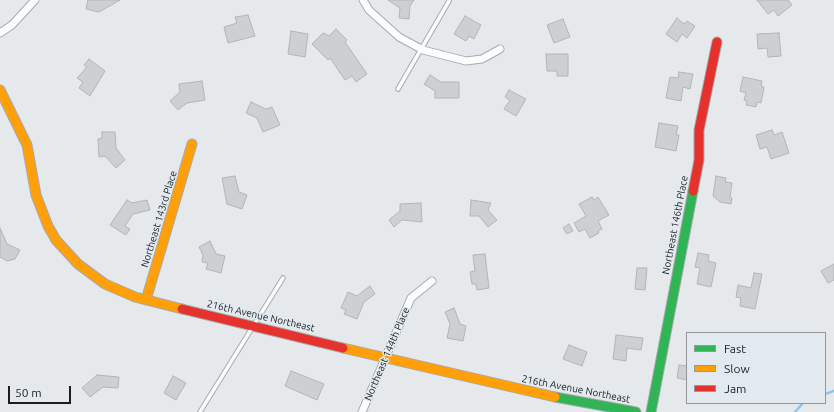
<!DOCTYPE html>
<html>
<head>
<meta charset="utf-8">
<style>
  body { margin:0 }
  #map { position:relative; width:834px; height:412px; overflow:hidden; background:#e6e9ec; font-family:Ubuntu,sans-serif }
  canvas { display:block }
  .legend { position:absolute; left:686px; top:332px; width:140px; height:72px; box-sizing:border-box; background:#e2eaf0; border:1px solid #92989c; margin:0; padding:5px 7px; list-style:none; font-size:12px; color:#1a1d1f }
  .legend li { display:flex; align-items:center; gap:8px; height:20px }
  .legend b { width:20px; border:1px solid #92989c }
  .scale { position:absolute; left:8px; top:386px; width:63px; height:18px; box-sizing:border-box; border:2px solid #1a1d1f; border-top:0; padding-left:5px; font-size:12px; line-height:14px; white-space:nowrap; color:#1a1d1f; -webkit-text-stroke:3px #e2eaf0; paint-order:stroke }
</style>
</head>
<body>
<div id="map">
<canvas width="834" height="412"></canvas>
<ul class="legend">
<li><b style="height:5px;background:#30b455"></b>Fast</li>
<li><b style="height:5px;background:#ff9f0a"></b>Slow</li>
<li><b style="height:5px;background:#e5322d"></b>Jam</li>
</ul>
<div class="scale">50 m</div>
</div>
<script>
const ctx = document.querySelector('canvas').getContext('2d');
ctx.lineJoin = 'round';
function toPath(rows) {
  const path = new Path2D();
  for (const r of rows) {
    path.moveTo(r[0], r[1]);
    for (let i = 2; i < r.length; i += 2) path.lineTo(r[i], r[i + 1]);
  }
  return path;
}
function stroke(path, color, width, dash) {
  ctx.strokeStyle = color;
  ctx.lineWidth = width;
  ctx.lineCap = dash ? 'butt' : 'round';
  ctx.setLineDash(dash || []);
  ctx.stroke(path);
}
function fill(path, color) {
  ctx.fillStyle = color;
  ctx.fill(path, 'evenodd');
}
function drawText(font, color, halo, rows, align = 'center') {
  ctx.font = font + ' Ubuntu,sans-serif';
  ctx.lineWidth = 3;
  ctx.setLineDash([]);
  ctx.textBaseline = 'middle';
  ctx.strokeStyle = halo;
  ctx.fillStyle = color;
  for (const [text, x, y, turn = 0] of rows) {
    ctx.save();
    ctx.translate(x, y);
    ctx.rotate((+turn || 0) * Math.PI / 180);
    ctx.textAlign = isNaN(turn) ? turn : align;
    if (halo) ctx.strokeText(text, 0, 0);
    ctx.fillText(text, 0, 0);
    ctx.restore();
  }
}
stroke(toPath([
  [825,394,834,391],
  [795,412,803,403]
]), '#93c4e7', 2.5);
const building = toPath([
  [88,0,120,0,99,12,86,9,88,0],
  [388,0,414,0,410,6,409,19,399,18,400,8,388,0],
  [757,0,788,0,792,5,778,16,774,10,768,14,757,0],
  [248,15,255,36,228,43,224,27,237,23,235,17,248,15],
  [465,16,481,25,474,39,469,36,466,41,454,34,465,16],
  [677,18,684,24,687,21,695,26,687,38,682,34,677,42,666,34,677,18],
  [563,19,570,37,554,43,547,25,563,19],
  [336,29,347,40,345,42,367,74,356,82,352,76,345,80,330,58,328,60,312,44,323,33,329,36,336,29],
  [291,31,308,34,305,57,288,54,291,31],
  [779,33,781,56,768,57,767,48,758,49,757,34,779,33],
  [546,54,568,54,568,76,557,76,557,71,547,71,546,54],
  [89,59,105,71,90,96,79,88,83,82,77,78,87,67,84,65,89,59],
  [679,72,693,74,690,89,683,87,681,101,666,98,670,77,678,78,679,72],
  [430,75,441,82,459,82,459,98,435,98,435,91,424,84,430,75],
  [743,77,762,81,761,86,764,87,761,103,757,102,756,107,746,105,747,101,744,100,746,93,740,91,743,77],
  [202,81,205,100,187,103,178,110,170,101,180,92,179,84,202,81],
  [509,90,526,99,516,116,504,109,510,100,505,97,509,90],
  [251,102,266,109,272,107,280,125,263,132,257,118,246,113,251,102],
  [659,123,678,126,676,135,679,135,676,151,655,147,659,123],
  [772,130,774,135,782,132,789,153,771,159,767,147,760,149,756,135,772,130],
  [102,132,115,132,116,148,125,160,116,168,105,156,99,157,98,139,102,138,102,132],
  [235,176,239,192,247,195,242,209,227,204,222,178,235,176],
  [716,176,726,178,725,182,732,183,730,197,732,198,731,204,720,202,713,196,716,176],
  [592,197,594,200,598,197,609,215,598,221,602,229,598,231,599,233,590,238,585,229,579,232,574,223,586,216,579,204,592,197],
  [127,200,132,203,147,200,150,210,133,214,125,226,130,229,126,235,110,225,127,200],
  [471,200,491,203,488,210,497,220,488,227,479,216,470,216,471,200],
  [421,203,422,222,402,220,394,227,389,220,400,211,400,204,421,203],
  [569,224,573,231,567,234,563,228,569,224],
  [0,228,7,244,20,250,15,259,7,261,0,257,0,228],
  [210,241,216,254,225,256,221,273,206,269,208,263,202,262,203,255,199,247,210,241],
  [698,253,709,255,708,261,716,263,711,287,697,284,700,268,695,267,698,253],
  [485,254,489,288,477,290,476,284,472,284,470,272,475,271,473,255,485,254],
  [834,264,834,280,828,283,821,271,834,264],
  [637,268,647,268,645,290,635,289,637,268],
  [754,273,762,274,755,309,740,306,741,298,736,297,738,285,751,288,754,273],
  [370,286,375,294,364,302,357,319,344,314,346,310,341,308,348,292,357,296,370,286],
  [454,308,460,324,466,326,463,341,447,338,450,324,445,312,454,308],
  [616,335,643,338,641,350,627,348,626,361,613,359,616,335],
  [569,345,587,352,582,366,563,359,569,345],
  [679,365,687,366,687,380,677,378,679,365],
  [291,371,324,384,317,400,285,386,291,371],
  [97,375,119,377,118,388,103,387,90,397,82,388,97,375],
  [173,376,186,383,176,400,164,393,173,376]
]);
fill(building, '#cdd0d2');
stroke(building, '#b2b5b7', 1);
const lane = toPath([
  [398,89,449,1],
  [200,412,283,278]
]);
const street = toPath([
  [363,0,369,10,399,37,423,50,466,61,482,59,500,49],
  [0,33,12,25,35,0],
  [362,412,411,298,432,281]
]);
const fast = toPath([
  [555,397,636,412],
  [651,412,693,191]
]);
const slow = toPath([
  [0,90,27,145,36,195,48,226,56,240,78,264,105,284,135,297,182,309],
  [146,300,192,144],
  [343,348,555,397]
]);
const jam = toPath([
  [693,191,699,160,699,130,717,42],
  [182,309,343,348]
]);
stroke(lane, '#a7aaac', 5.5);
stroke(street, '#a7aaac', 9);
stroke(fast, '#a7aaac', 11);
stroke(slow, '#a7aaac', 11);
stroke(jam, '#a7aaac', 11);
stroke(lane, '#fbfcfc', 3.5);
stroke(street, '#fbfcfc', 7);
stroke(fast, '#30b455', 9);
stroke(slow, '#ff9f0a', 9);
stroke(jam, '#e5322d', 9);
drawText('10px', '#1a1d1f', '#e2eaf0', [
  ["Northeast 143rd Place",159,219,-73],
  ["Northeast 146th Place",675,225,-79],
  ["216th Avenue Northeast",261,316,13],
  ["Northeast 144th Place",387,354,-67],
  ["216th Avenue Northeast",576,389,11]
]);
</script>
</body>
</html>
